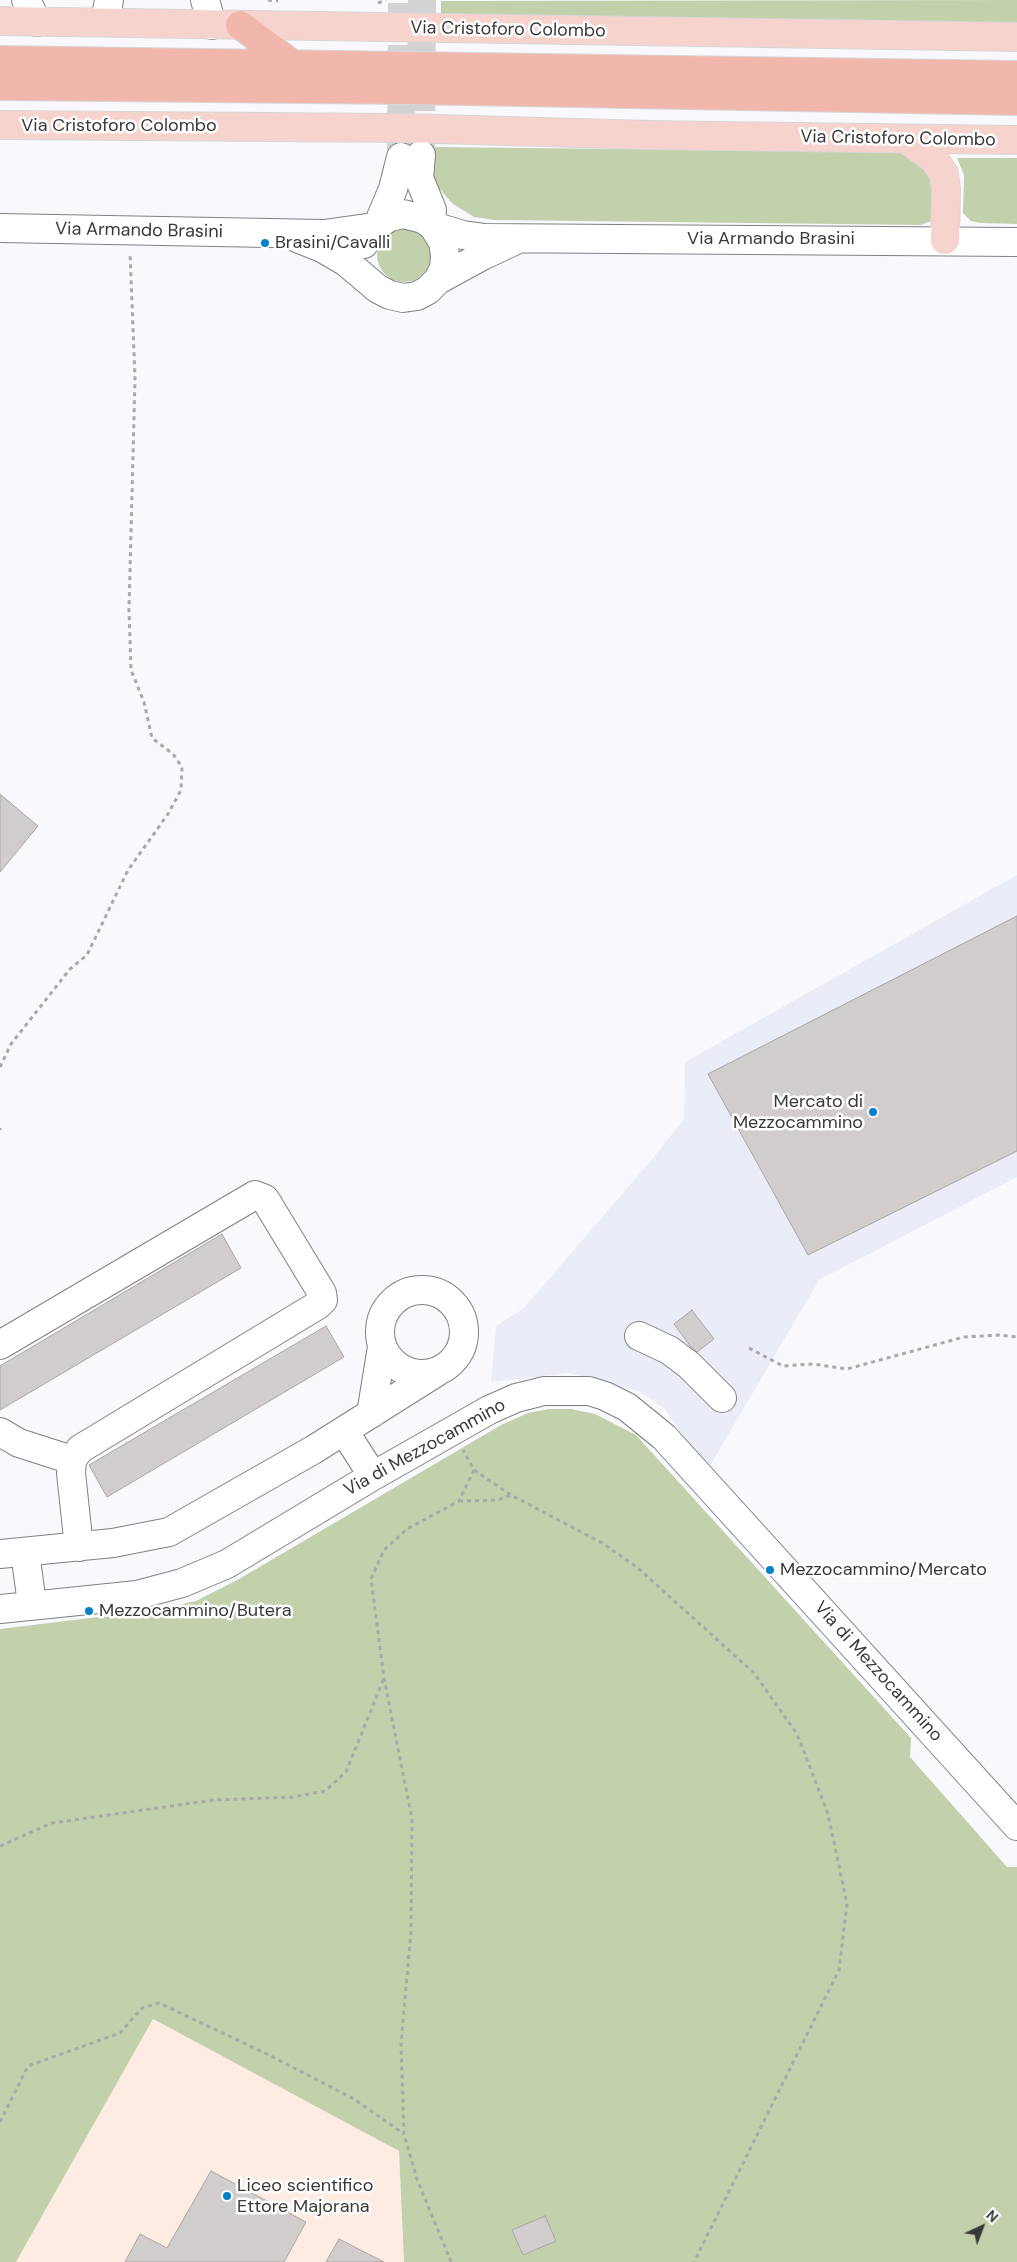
<!DOCTYPE html>
<html>
<head>
<meta charset="utf-8">
<style>
  body { margin:0 }
  #map { position:relative; width:1017px; height:2262px; overflow:hidden; background:#f9f9fd; font-family:"DM Sans",sans-serif }
  canvas { display:block }
  .north { position:absolute; left:957px; top:2202px; width:50px; height:50px; -webkit-text-stroke:4px #fff; paint-order:stroke; rotate:43deg; font-size:14px; font-weight:700; line-height:20px; text-align:center; color:#39393a }
  .north::after { content:''; display:block; margin:auto; width:18px; height:22px; background:#39393a; clip-path:polygon(50% 0,100% 100%,50% 72%,0 100%) }
</style>
</head>
<body>
<div id="map">
<canvas width="1017" height="2262"></canvas>
<div class="north">N</div>
</div>
<script>
const ctx = document.querySelector('canvas').getContext('2d');
ctx.lineJoin = 'round';
function fill(path, color) {
  ctx.fillStyle = color;
  ctx.fill(path, 'evenodd');
}
function toPath(rows) {
  const path = new Path2D();
  for (const r of rows) {
    if (r.length === 3) {
      path.moveTo(r[0] + r[2], r[1]);
      path.arc(r[0], r[1], r[2], 0, 2 * Math.PI);
      continue;
    }
    path.moveTo(r[0], r[1]);
    for (let i = 2; i < r.length; i += 2) path.lineTo(r[i], r[i + 1]);
  }
  return path;
}
function stroke(path, color, width, dash) {
  ctx.strokeStyle = color;
  ctx.lineWidth = width;
  ctx.lineCap = dash ? 'butt' : 'round';
  ctx.setLineDash(dash || []);
  ctx.stroke(path);
}
function drawText(font, color, halo, rows, align = 'center') {
  ctx.font = font + ' "DM Sans",sans-serif';
  ctx.lineWidth = 5;
  ctx.setLineDash([]);
  ctx.textBaseline = 'middle';
  ctx.strokeStyle = halo;
  ctx.fillStyle = color;
  for (const [text, x, y, turn = 0] of rows) {
    ctx.save();
    ctx.translate(x, y);
    ctx.rotate((+turn || 0) * Math.PI / 180);
    ctx.textAlign = isNaN(turn) ? turn : align;
    if (halo) ctx.strokeText(text, 0, 0);
    ctx.fillText(text, 0, 0);
    ctx.restore();
  }
}
fill(toPath([
  [1017,875,1017,1177,819,1280,707,1471,665,1409,639,1391,569,1373,491,1382,496,1326,524,1308,654,1157,684,1119,685,1062]
]), '#eaecf7');
fill(toPath([
  [153,2019,399,2151,404,2262,16,2262]
]), '#feebe2');
fill(toPath([
  [1017,0,1017,25,441,16,441,1],
  [430,147,908,152,936,172,937,213,931,221,921,225,494,220,474,217,453,204,437,186,432,170],
  [957,158,1017,158,1017,224,980,223,971,221,963,213,964,175],
  [404,255,27],
  [549,1409,571,1409,595,1414,636,1435,911,1738,910,1757,1007,1867,1017,1867,1017,2262,404,2262,399,2151,153,2019,16,2262,0,2262,0,1629,155,1610,196,1601,239,1579,501,1425,528,1413]
]), '#c3d0ac');
const building = toPath([
  [0,794,38,826,0,872,0,794],
  [1017,916,1017,1151,808,1255,708,1074,1017,916],
  [222,1234,241,1268,0,1410,0,1366,222,1234],
  [692,1310,714,1339,697,1352,691,1347,674,1324,692,1310],
  [326,1326,344,1357,107,1497,89,1465,326,1326],
  [211,2171,306,2222,284,2262,125,2262,140,2234,167,2248,211,2171],
  [545,2216,556,2241,523,2255,512,2230,545,2216],
  [339,2239,384,2262,326,2262,339,2239]
]);
fill(building, '#d1cdcc');
stroke(building, '#aaa7a6', 1);
stroke(toPath([
  [421,153,422,0],
  [401,157,402,0]
]), '#d3d3d6', 28, [28, 14]);
const minor = toPath([
  [26,0,37,22],
  [205,0,212,25],
  [105,22,109,0],
  [421,155,419,178,432,210,431,224],
  [379,222,393,189,401,157],
  [433,226,463,235,485,238,1017,242],
  [0,228,324,234,374,227],
  [297,238,322,248,346,262,378,289,390,295,403,298,417,296,428,290,438,280,482,256,514,241],
  [364,244,374,227,390,217,403,214,423,219,433,226,443,242,445,255,444,268,438,280],
  [422,1332,42],
  [639,1336,669,1350,689,1365,722,1398],
  [0,1345,255,1195,265,1199,322,1293,323,1300,318,1305,80,1449,72,1460,71,1473,79,1547],
  [371,1414,382,1347],
  [344,1431,373,1476],
  [0,1432,19,1443,72,1460],
  [25,1552,32,1604],
  [0,1554,113,1543,169,1532,313,1450,437,1372],
  [0,1609,137,1595,182,1583,227,1564,373,1476,489,1410,516,1398,544,1391,589,1391,605,1396,627,1407,664,1437,1017,1826]
]);
const major = toPath([
  [0,21,1017,37],
  [0,125,402,128,649,135,1017,140],
  [906,139,934,159,944,174,946,189,945,240]
]);
const highway = toPath([
  [240,25,291,63],
  [0,60,1017,75],
  [0,86,407,90,1017,101]
]);
stroke(minor, '#7f8083', 30);
stroke(major, '#d7d7d8', 30);
stroke(highway, '#d7d7d8', 30);
stroke(toPath([
  [268,0,278,1],
  [378,3,386,0],
  [0,1067,11,1044,70,969,87,955,128,870,168,814,181,790,182,767,173,754,152,738,144,702,131,670,129,610,135,378,130,253],
  [0,1128,0,1130],
  [749,1348,783,1366,813,1364,847,1369,964,1337,1000,1335,1017,1337],
  [474,1470,511,1495,602,1543,638,1568,754,1673,797,1734,828,1814,847,1904,839,1970,694,2262],
  [459,1501,498,1500,511,1495],
  [0,1846,52,1823,214,1800,293,1797,325,1791,346,1772,384,1678],
  [0,2122,28,2066,120,2033,142,2008,159,2003,267,2054,354,2099,404,2134],
  [451,2262,417,2179,404,2134,401,2044,411,1931,412,1819,384,1678,371,1579,384,1550,407,1529,459,1501,474,1470,463,1450]
]), '#a9a9ac', 3, [4, 4]);
stroke(minor, '#fff', 28);
stroke(major, '#f7d3cd', 28);
stroke(highway, '#f1b6ac', 28);
for (const [x, y, r, color] of [
  [265,243,5,"#0481c9"],
  [873,1112,5,"#0481c9"],
  [770,1570,5,"#0481c9"],
  [89,1611,5,"#0481c9"],
  [227,2196,5,"#0481c9"]
]) {
  const dot = new Path2D();
  dot.arc(x, y, r, 0, 2 * Math.PI);
  ctx.fillStyle = color;
  ctx.fill(dot);
  stroke(dot, '#fff', 2);
}
drawText('18px', '#39393a', '#fff', [
  ["Via Cristoforo Colombo",508,30,1],
  ["Via Cristoforo Colombo",119,126],
  ["Via Cristoforo Colombo",898,139,1],
  ["Via Armando Brasini",139,231,1],
  ["Via Armando Brasini",771,239],
  ["Via di Mezzocammino",425,1448,-29],
  ["Via di Mezzocammino",878,1672,48]
]);
drawText('18px', '#39393a', '#fff', [
  ["Brasini/Cavalli",275,243],
  ["Mercato di",863,1102,"right"],
  ["Mezzocammino",863,1123,"right"],
  ["Mezzocammino/Mercato",780,1570],
  ["Mezzocammino/Butera",99,1611],
  ["Liceo scientifico",237,2186],
  ["Ettore Majorana",237,2207]
], 'left');
</script>
</body>
</html>
